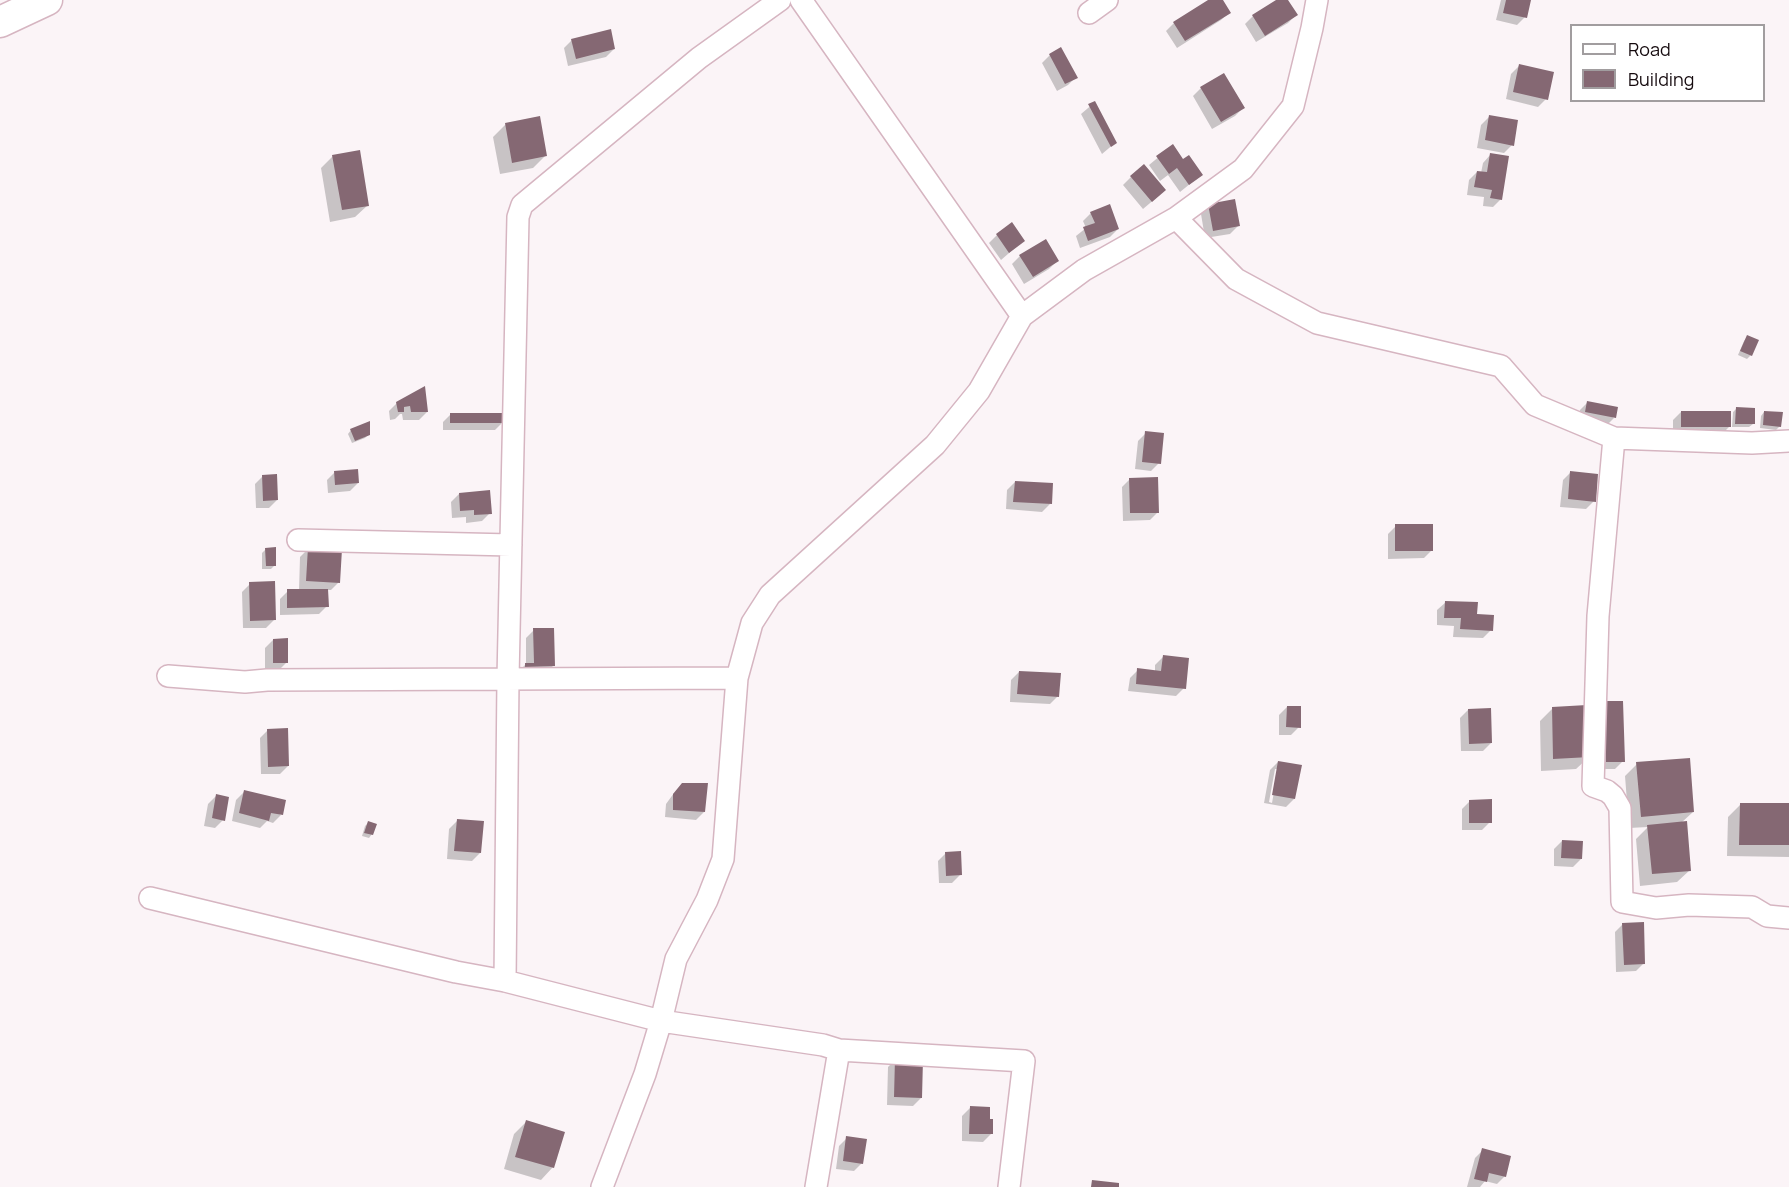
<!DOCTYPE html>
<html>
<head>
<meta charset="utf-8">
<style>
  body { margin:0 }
  #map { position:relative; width:1789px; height:1187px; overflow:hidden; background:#fbf4f7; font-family:Manrope,sans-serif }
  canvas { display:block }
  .legend { position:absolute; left:1570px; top:24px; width:195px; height:78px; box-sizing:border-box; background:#fff; border:2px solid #a19d9f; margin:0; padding:8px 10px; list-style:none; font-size:18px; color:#150a0e }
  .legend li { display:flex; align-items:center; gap:12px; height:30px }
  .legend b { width:30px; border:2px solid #a19d9f }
</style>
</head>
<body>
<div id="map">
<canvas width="1789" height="1187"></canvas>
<ul class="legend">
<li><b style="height:8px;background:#fff"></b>Road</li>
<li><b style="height:16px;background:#856873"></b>Building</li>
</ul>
</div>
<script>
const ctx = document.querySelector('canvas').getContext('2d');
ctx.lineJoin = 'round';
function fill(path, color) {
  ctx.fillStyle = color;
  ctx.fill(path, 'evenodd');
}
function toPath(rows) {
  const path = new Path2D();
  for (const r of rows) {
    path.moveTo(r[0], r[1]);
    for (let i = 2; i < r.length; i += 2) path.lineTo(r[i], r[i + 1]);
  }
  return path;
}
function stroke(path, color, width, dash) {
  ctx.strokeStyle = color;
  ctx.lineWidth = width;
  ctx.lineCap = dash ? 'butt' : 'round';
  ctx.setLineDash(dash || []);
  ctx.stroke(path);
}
fill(toPath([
  [1211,0,1221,0,1229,13,1221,20,1177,48,1166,31,1174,23],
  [1279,0,1287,0,1296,15,1288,23,1256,42,1245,24,1253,16],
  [1501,0,1530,0,1525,17,1517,25,1496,20],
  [572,40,614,49,606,57,568,66,564,48],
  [1050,55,1076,77,1068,85,1057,91,1042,63],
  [1519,66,1546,99,1538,107,1506,99,1511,74],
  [1201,88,1243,108,1235,116,1212,129,1193,96],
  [1094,103,1115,143,1102,154,1081,114],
  [1489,117,1512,145,1504,153,1477,148,1481,125],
  [506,124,545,156,533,168,500,174,493,137],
  [1172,146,1183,161,1201,175,1180,192,1168,175,1160,181,1149,165],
  [1491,154,1501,199,1493,207,1483,206,1484,197,1467,195,1469,180,1477,172,1481,173,1483,163],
  [333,156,368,205,355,217,330,222,321,168],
  [1131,177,1156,198,1143,209,1123,185],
  [1209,206,1238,226,1230,234,1205,238,1201,214],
  [1091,213,1118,229,1110,237,1080,248,1076,236,1086,228,1083,221],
  [997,235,1023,241,1001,260,989,243],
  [1020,256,1057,261,1049,269,1024,284,1012,264],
  [1747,337,1751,355,1747,359,1738,355,1744,341],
  [424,388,427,412,419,420,403,420,402,414,400,414,395,419,390,420,389,411,397,403],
  [1588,402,1614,418,1606,426,1578,420,1580,410],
  [1736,409,1753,424,1749,427,1732,427,1733,412],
  [1681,412,1729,427,1721,435,1673,434,1673,420],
  [1764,412,1780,426,1776,430,1760,428,1761,416],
  [451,414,503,422,495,430,443,430,443,422],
  [351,430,369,434,365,438,352,443,348,434],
  [1146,433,1159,463,1151,471,1135,469,1138,441],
  [335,472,358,483,350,491,328,493,327,480],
  [1571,472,1594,501,1586,509,1560,507,1563,480],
  [263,476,277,500,269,508,256,508,255,484],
  [1130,479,1158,512,1150,520,1123,521,1122,487],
  [1015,482,1050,504,1042,512,1006,509,1007,490],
  [459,494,490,513,482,521,466,523,466,517,452,518,451,502],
  [1396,526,1432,550,1424,558,1388,559,1388,534],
  [266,549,275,565,271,569,262,569,262,553],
  [308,549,339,582,331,590,327,590,327,606,319,614,280,615,280,599,288,591,299,591,300,557],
  [250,584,274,620,266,628,243,628,242,592],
  [1446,602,1476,615,1491,630,1483,638,1453,637,1454,626,1437,625,1437,610],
  [534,630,553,666,545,674,517,673,526,664,526,638],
  [273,640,287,662,279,670,265,670,265,648],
  [1163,657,1184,688,1176,696,1128,691,1130,678,1138,670,1155,672,1155,665],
  [1019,672,1058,696,1050,704,1010,702,1011,680],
  [1605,703,1623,761,1615,769,1599,769],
  [1287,707,1299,727,1291,735,1279,735,1279,715],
  [1553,708,1589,757,1576,769,1541,771,1540,721],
  [1468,710,1491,743,1483,751,1461,751,1460,718],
  [268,730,288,766,280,774,261,774,260,738],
  [1278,762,1294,799,1286,807,1264,803,1270,770],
  [1275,769,1278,769,1272,803,1269,802],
  [1637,764,1693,812,1681,823,1690,870,1677,882,1640,886,1636,839,1648,827,1629,828,1625,776],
  [244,792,281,815,273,823,267,821,260,828,232,821,236,800],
  [674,793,704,812,696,820,665,817,666,804],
  [216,796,223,820,215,828,204,826,208,804],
  [1470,801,1490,822,1482,830,1462,830,1462,809],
  [1740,805,1789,805,1789,857,1727,856,1728,817],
  [457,821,480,853,472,861,447,859,449,829],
  [368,823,372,834,369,838,362,836,365,826],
  [1562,841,1581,859,1573,867,1554,866,1554,849],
  [946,853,960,875,952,883,939,883,938,861],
  [1623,924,1644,963,1636,971,1616,972,1615,932],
  [896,1059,921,1098,913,1106,887,1105,888,1067],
  [970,1108,991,1134,983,1142,962,1141,962,1116],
  [526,1122,553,1167,541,1180,504,1169,514,1134],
  [847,1138,862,1163,854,1171,836,1169,839,1146],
  [1483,1150,1505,1176,1497,1184,1485,1181,1480,1187,1467,1187,1475,1158]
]), '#0003');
fill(toPath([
  [1208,0,1223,0,1231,13,1185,41,1173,22],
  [1276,0,1288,0,1298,15,1265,36,1252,15],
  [1506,0,1531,0,1527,18,1503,13],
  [611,29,615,49,576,59,571,39],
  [1061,47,1078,78,1065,84,1049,54],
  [1519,64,1554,72,1548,100,1513,92],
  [1224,73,1245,108,1221,122,1200,87],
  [1095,101,1117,143,1111,147,1088,104],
  [1489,115,1518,120,1514,146,1485,140],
  [540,116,547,156,512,163,505,123],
  [1173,144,1183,159,1189,155,1203,175,1189,185,1177,168,1169,174,1156,156],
  [360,150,369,206,342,210,332,155],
  [1490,153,1509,156,1502,200,1490,198,1492,190,1474,187,1477,171,1487,172],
  [1144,164,1166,190,1152,202,1130,176],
  [1235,199,1240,226,1213,231,1208,204],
  [1110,204,1119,229,1088,241,1083,227,1095,223,1090,212],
  [1012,222,1025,241,1009,253,996,234],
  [1046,239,1059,261,1033,277,1019,255],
  [1747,335,1759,340,1752,356,1740,351],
  [425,386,428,412,411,412,410,406,404,407,404,412,398,412,396,402],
  [1587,401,1618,407,1616,418,1585,412],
  [1736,407,1755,408,1755,424,1735,424],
  [1681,411,1731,411,1731,427,1681,427],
  [1764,411,1783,412,1781,427,1763,425],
  [450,413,505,413,505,423,450,423],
  [370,421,370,435,355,441,350,429],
  [1145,431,1164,433,1161,464,1142,462],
  [358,469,359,483,335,485,334,471],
  [1570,471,1598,474,1596,502,1568,499],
  [277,474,278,500,263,501,262,475],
  [1158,477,1159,513,1130,513,1129,478],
  [1015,481,1053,483,1052,504,1013,502],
  [490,490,492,514,474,515,474,510,460,511,459,493],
  [1395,524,1433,524,1433,551,1395,551],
  [276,547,276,566,266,566,265,548],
  [308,547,342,549,340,583,306,581],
  [275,581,276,620,250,621,249,582],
  [287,589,328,589,329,607,287,608],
  [1445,601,1478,602,1477,614,1494,615,1493,631,1460,629,1461,618,1444,618],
  [533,628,554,628,555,666,525,667,525,663,534,663],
  [288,638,288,663,273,663,273,639],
  [1163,655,1189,658,1186,689,1136,684,1137,668,1161,671],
  [1019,671,1061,673,1059,697,1017,694],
  [1604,701,1623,701,1625,762,1606,762],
  [1587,705,1590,757,1553,759,1552,707],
  [1287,706,1301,706,1301,728,1286,727],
  [1491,708,1492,743,1469,744,1468,709],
  [288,728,289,766,268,767,267,729],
  [1690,758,1694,812,1641,817,1636,762],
  [1278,761,1302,765,1295,799,1272,795],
  [682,783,708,783,705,812,673,810,673,794],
  [244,790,286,800,283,815,271,813,269,821,239,813],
  [216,794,229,797,225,821,212,818],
  [1492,799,1492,823,1469,823,1469,800],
  [1740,803,1789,803,1789,845,1739,845],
  [457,819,484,821,481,853,454,851],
  [368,821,377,824,373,835,364,833],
  [1687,821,1691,871,1652,874,1647,825],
  [1562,840,1583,841,1582,859,1561,858],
  [961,851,962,875,946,876,945,852],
  [1644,922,1645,964,1624,965,1622,923],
  [895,1058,923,1059,922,1098,894,1097],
  [970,1106,990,1107,990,1119,993,1119,993,1134,969,1134],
  [526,1120,565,1132,554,1168,515,1157],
  [846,1136,867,1139,863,1164,843,1161],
  [1482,1148,1511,1156,1506,1177,1489,1173,1487,1182,1474,1179],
  [1092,1180,1119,1183,1119,1187,1091,1187]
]), '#856873');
const minor = toPath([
  [801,0,1022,316],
  [1089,13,1107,0],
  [1176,218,1236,279,1317,323,1501,366,1535,405,1614,438,1752,443,1789,441],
  [1614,438,1598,616,1593,786,1607,791,1613,796,1620,808,1622,902,1656,908,1689,905,1752,907,1767,916,1789,918],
  [298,540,511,545],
  [168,676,245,682,267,680,737,678],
  [150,898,456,972,505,981,661,1021,645,1074,602,1187],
  [505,981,508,678,518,217,522,205,699,58,780,0],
  [816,1187,839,1050],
  [1009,1187,1024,1061,839,1050,823,1045,661,1021,676,959,707,900,723,859,737,678,752,623,770,595,935,445,979,391,1022,316,1084,270,1176,218,1243,169,1293,106,1312,28,1317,0]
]);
const highway = toPath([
  [0,22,47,0]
]);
stroke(minor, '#d6b5c1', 24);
stroke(highway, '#d6b5c1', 33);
stroke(minor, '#fff', 21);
stroke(highway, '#fff', 30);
</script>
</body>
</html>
